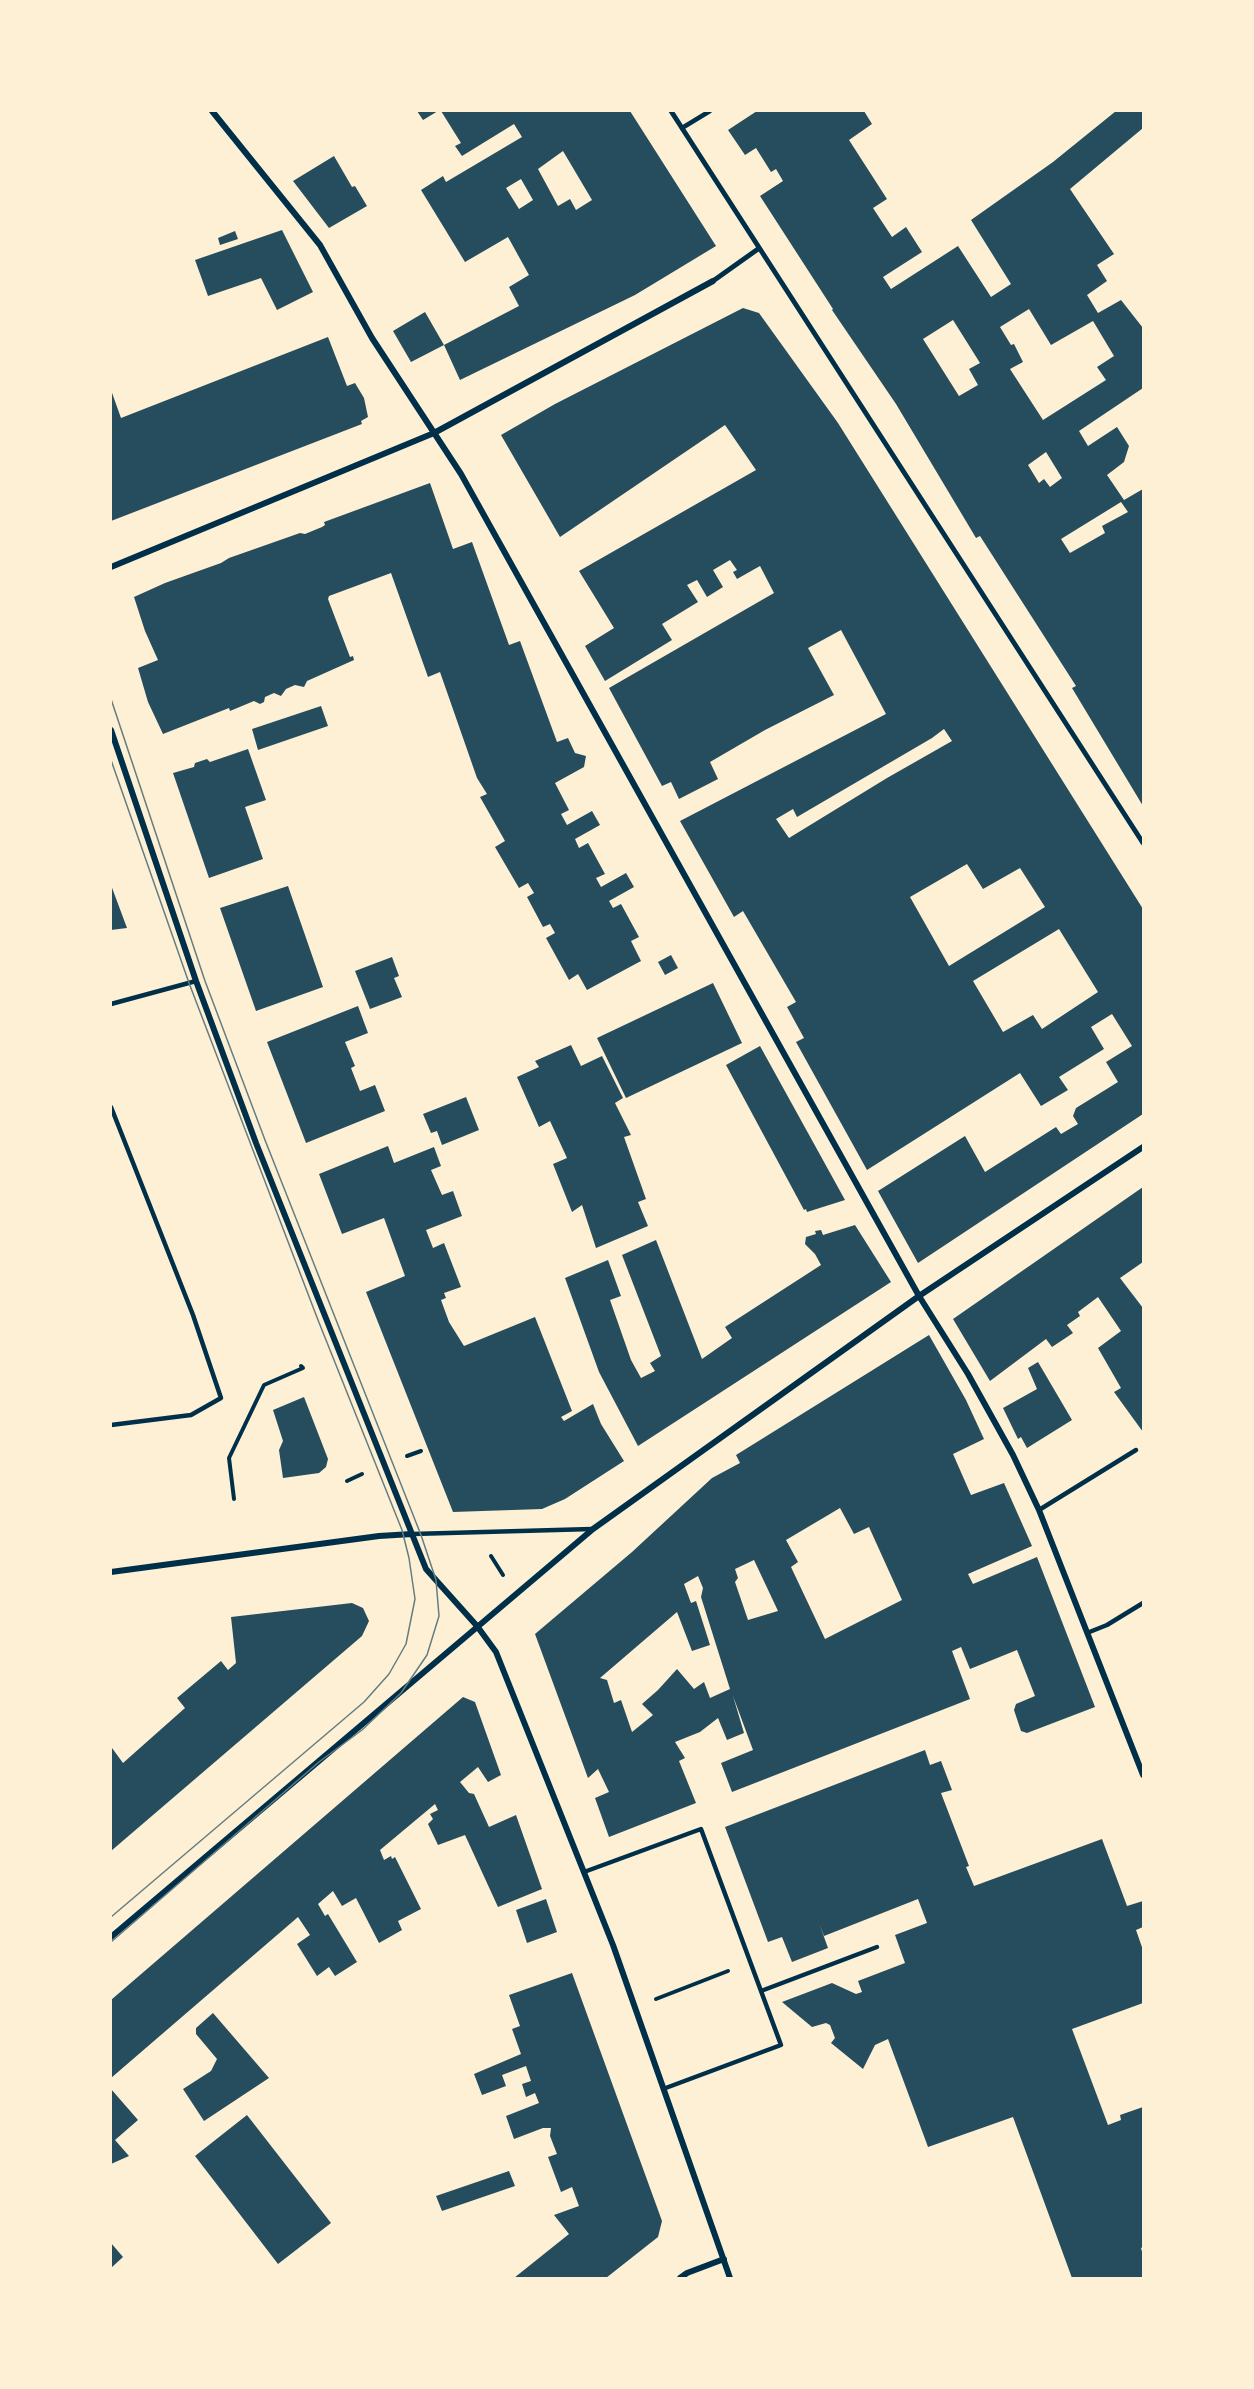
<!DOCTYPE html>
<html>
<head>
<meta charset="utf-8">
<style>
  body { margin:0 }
  #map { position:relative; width:1254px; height:2389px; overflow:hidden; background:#fdf0d5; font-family:Mulish,sans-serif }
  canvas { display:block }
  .frame { position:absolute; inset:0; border:112px solid #fdf0d5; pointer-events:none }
</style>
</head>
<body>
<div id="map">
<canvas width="1254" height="2389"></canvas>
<div class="frame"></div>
</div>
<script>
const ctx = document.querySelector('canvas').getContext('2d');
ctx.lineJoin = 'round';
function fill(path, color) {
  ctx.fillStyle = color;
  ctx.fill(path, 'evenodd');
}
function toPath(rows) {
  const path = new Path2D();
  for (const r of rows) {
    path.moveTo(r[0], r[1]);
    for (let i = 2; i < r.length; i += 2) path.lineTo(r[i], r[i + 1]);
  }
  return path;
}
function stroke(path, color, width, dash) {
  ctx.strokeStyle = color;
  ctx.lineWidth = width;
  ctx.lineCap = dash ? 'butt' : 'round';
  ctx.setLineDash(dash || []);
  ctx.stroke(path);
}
fill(toPath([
  [417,111,438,111,423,120],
  [441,111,630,111,716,246,635,295,460,380,444,345,519,306,509,287,529,275,508,237,465,262,421,190,443,176,446,182,522,137,514,124,462,156,455,146,461,143],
  [563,151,592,200,576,210,570,199,558,206,538,169],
  [521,179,533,200,519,209,506,188],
  [757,111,864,111,872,124,849,140,887,199,873,208,892,237,906,227,922,252,883,277,891,289,958,246,991,297,1011,284,971,220,1053,162,1116,111,1143,111,1143,128,1070,189,1114,254,1097,265,1107,281,1087,295,1098,313,1121,300,1143,328,1143,388,1079,431,1088,446,1117,427,1129,446,1124,462,1107,475,1124,500,1143,489,1143,806,1072,688,1076,686,980,536,976,538,896,404,832,310,833,309,760,196,783,181,776,169,771,172,756,148,745,155,728,130],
  [1029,309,1051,345,1093,321,1114,356,1097,367,1106,380,1043,420,1010,369,1023,362,1014,344,1011,345,1000,327],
  [953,320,980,363,969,369,978,385,959,396,923,339],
  [1046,452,1062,478,1050,487,1044,479,1039,483,1028,465],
  [1121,502,1128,512,1102,526,1105,533,1070,553,1061,539],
  [334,156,352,187,355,186,367,206,329,228,293,181],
  [282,230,313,292,277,310,261,278,208,296,195,260],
  [235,231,238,239,220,245,218,238],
  [743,308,759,313,838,423,1143,909,1143,1114,918,1263,878,1191,965,1136,985,1172,1056,1127,1061,1134,1078,1124,1073,1116,1076,1108,1118,1082,1106,1062,1132,1046,1112,1014,1091,1027,1104,1049,1059,1077,1068,1090,1041,1106,1020,1073,867,1170,796,1042,804,1038,787,1007,796,1002,743,911,734,917,680,821,886,714,841,630,808,648,834,695,765,730,710,762,718,779,679,799,671,782,662,786,609,688,774,593,760,566,737,579,733,572,737,570,730,560,713,570,723,587,707,597,697,580,687,585,698,602,662,624,672,640,605,681,585,646,614,628,579,571,756,470,725,425,560,537,501,435,555,404],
  [944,729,952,741,887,778,789,838,776,819,793,809,797,817,932,738],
  [967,864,983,889,1020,868,1045,907,949,966,910,897],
  [1059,929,1098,992,1042,1029,1033,1015,1003,1032,973,981],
  [425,312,444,345,411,362,393,331],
  [328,337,347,386,355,383,364,398,368,417,361,421,362,424,111,521,111,390,121,418],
  [430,483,453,549,472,542,509,645,520,641,557,742,568,738,575,753,586,756,584,767,555,783,569,810,561,814,567,825,592,811,600,825,575,839,579,848,588,843,605,874,596,878,601,887,626,873,634,887,609,901,613,908,621,904,639,937,631,941,641,961,587,990,578,974,569,980,546,938,555,933,550,924,543,927,527,897,534,893,528,883,519,888,495,847,505,841,480,797,487,794,477,778,440,672,428,677,391,573,329,596,328,599,350,657,353,656,354,660,307,681,304,687,295,685,286,689,281,696,274,693,265,697,264,702,260,704,254,701,230,711,229,708,163,734,148,702,138,668,158,660,145,631,134,597,165,583,221,563,229,558,300,533,305,534,322,527,325,525,324,522],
  [321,706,328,726,258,750,252,729],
  [248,749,266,800,245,807,263,859,209,878,173,773,194,767,195,763,207,759,210,762],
  [111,885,127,928,111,930],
  [288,886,323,987,256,1011,220,908],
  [671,955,678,968,665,975,658,962],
  [392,957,399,976,394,978,402,997,370,1009,355,971],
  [713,983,742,1043,626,1098,597,1038],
  [358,1006,368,1033,345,1042,355,1066,351,1068,360,1091,375,1085,385,1111,306,1143,267,1042],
  [571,1045,581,1066,602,1056,623,1098,615,1103,631,1135,624,1137,646,1199,638,1202,648,1226,596,1248,582,1205,572,1212,553,1164,567,1158,550,1121,539,1127,517,1077,539,1067,535,1061],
  [760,1046,845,1200,807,1212,806,1209,804,1210,726,1065],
  [466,1097,479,1130,442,1145,437,1131,431,1133,423,1114],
  [388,1146,394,1163,434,1147,441,1166,431,1170,442,1195,453,1191,462,1216,426,1230,433,1248,444,1243,461,1287,444,1293,446,1298,441,1300,449,1322,464,1346,535,1317,572,1411,561,1417,564,1421,593,1404,601,1424,624,1461,565,1499,542,1509,453,1512,366,1292,405,1276,384,1218,342,1234,319,1174],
  [1143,1187,1143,1262,1120,1278,1143,1308,1143,1432,1114,1392,1121,1388,1098,1348,1121,1331,1098,1297,1078,1312,1080,1316,1067,1325,1073,1333,1052,1347,1046,1339,990,1381,953,1319],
  [855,1225,891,1282,638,1446,599,1372,565,1278,608,1260,621,1296,610,1300,631,1360,641,1378,655,1371,650,1363,661,1356,622,1255,656,1240,702,1359,732,1338,725,1327,821,1265,815,1254,805,1244,806,1237,816,1234,815,1231,821,1230,823,1235],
  [929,1335,966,1400,984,1439,953,1454,971,1495,1004,1483,1032,1546,968,1574,973,1584,1037,1557,1095,1707,1027,1733,1021,1731,1014,1710,1016,1704,1035,1696,1017,1650,970,1669,961,1647,952,1651,970,1699,732,1792,721,1763,753,1750,733,1696,744,1733,727,1740,718,1718,700,1732,675,1742,685,1758,679,1761,696,1803,609,1837,595,1798,609,1792,598,1769,588,1778,535,1634,632,1552,712,1478,740,1463,736,1455],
  [840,1508,854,1534,869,1527,902,1600,825,1639,791,1567,798,1562,786,1540],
  [754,1560,778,1611,748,1620,735,1582,738,1578,735,1569],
  [698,1576,703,1588,701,1597,730,1689,710,1698,704,1682,694,1689,677,1669,658,1690,642,1704,653,1715,632,1732,621,1700,614,1703,607,1680,600,1678,677,1612,692,1651,710,1645,696,1601,691,1603,684,1584],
  [1038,1362,1072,1420,1027,1448,1021,1437,1018,1439,1003,1408,1037,1389,1028,1368],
  [304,1397,328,1459,326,1467,319,1473,283,1478,279,1450,283,1441,273,1410],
  [352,1603,363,1608,369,1621,362,1636,111,1851,111,1749,112,1748,123,1763,185,1708,177,1698,221,1661,228,1670,236,1663,231,1617],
  [463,1697,475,1702,501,1775,488,1782,478,1767,460,1782,469,1793,474,1794,489,1827,516,1815,542,1889,498,1907,465,1835,438,1845,428,1824,433,1819,430,1814,438,1810,435,1804,380,1850,384,1860,391,1856,392,1859,395,1857,421,1909,398,1921,402,1930,379,1943,356,1898,342,1906,333,1891,318,1904,325,1916,328,1914,357,1962,335,1976,329,1967,317,1976,297,1944,310,1935,298,1917,111,2078,111,2000],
  [925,1750,930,1765,941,1761,952,1790,941,1793,969,1866,966,1867,974,1886,1102,1839,1127,1906,1143,1901,1143,1927,1136,1930,1143,1950,1143,2003,1072,2029,1108,2125,1121,2120,1120,2115,1143,2107,1143,2247,1141,2248,1143,2255,1143,2278,1072,2278,1013,2117,928,2147,888,2039,875,2045,863,2069,831,2043,835,2038,830,2025,826,2023,812,2027,782,2002,832,1983,856,1994,862,1992,858,1981,905,1963,895,1935,927,1923,918,1899,824,1936,819,1923,828,1948,792,1962,782,1937,768,1942,725,1827],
  [546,1899,557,1932,527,1943,516,1910],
  [572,1973,662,2221,658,2237,606,2278,514,2278,569,2234,554,2215,579,2206,572,2187,561,2192,548,2157,557,2154,550,2136,551,2128,543,2128,514,2139,506,2116,539,2103,535,2093,526,2097,522,2084,531,2081,526,2066,502,2075,506,2086,482,2095,474,2074,521,2054,512,2029,520,2026,509,1995],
  [213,2013,269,2078,204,2121,183,2089,211,2071,217,2059,196,2034,196,2028],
  [111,2089,138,2120,115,2140,129,2156,111,2164],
  [247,2115,331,2223,278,2264,195,2156],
  [509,2171,515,2186,442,2211,436,2196],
  [111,2243,123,2257,111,2268]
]), '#264d5e');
stroke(toPath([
  [407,1456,421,1451],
  [347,1481,362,1474],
  [234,1499,229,1458,264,1385,303,1368,301,1366],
  [491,1556,503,1575],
  [656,1999,728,1971]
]), '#003049', 4);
stroke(toPath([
  [682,128,710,111],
  [111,1004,196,981],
  [111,1107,193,1315,221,1398,191,1415,111,1425],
  [1039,1510,1136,1450],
  [412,1534,592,1529],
  [1087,1633,1107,1625,1143,1603],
  [584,1872,701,1829,781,2045,663,2089],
  [761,1991,877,1947]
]), '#003049', 4.5);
stroke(toPath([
  [671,111,1143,843],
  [713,281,758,249]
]), '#003049', 5);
stroke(toPath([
  [212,111,320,245,372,338,461,474,919,1296,968,1374,1013,1455,1039,1510,1143,1775],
  [111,567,434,433,713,281],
  [111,730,196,981,256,1143,412,1534,426,1569,477,1626,496,1652,613,1945,730,2278],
  [111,1572,379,1536,412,1534],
  [111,1937,593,1529,919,1296,1143,1147],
  [680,2278,687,2273,724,2259]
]), '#003049', 6);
stroke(toPath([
  [111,699,205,981,265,1140,421,1535,436,1580,439,1616,427,1655,401,1693,362,1730,319,1762,111,1942],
  [111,760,189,983,318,1320,402,1530,409,1558,415,1599,406,1644,389,1674,364,1702,111,1917]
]), '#657d81', 1.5);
</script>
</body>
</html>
